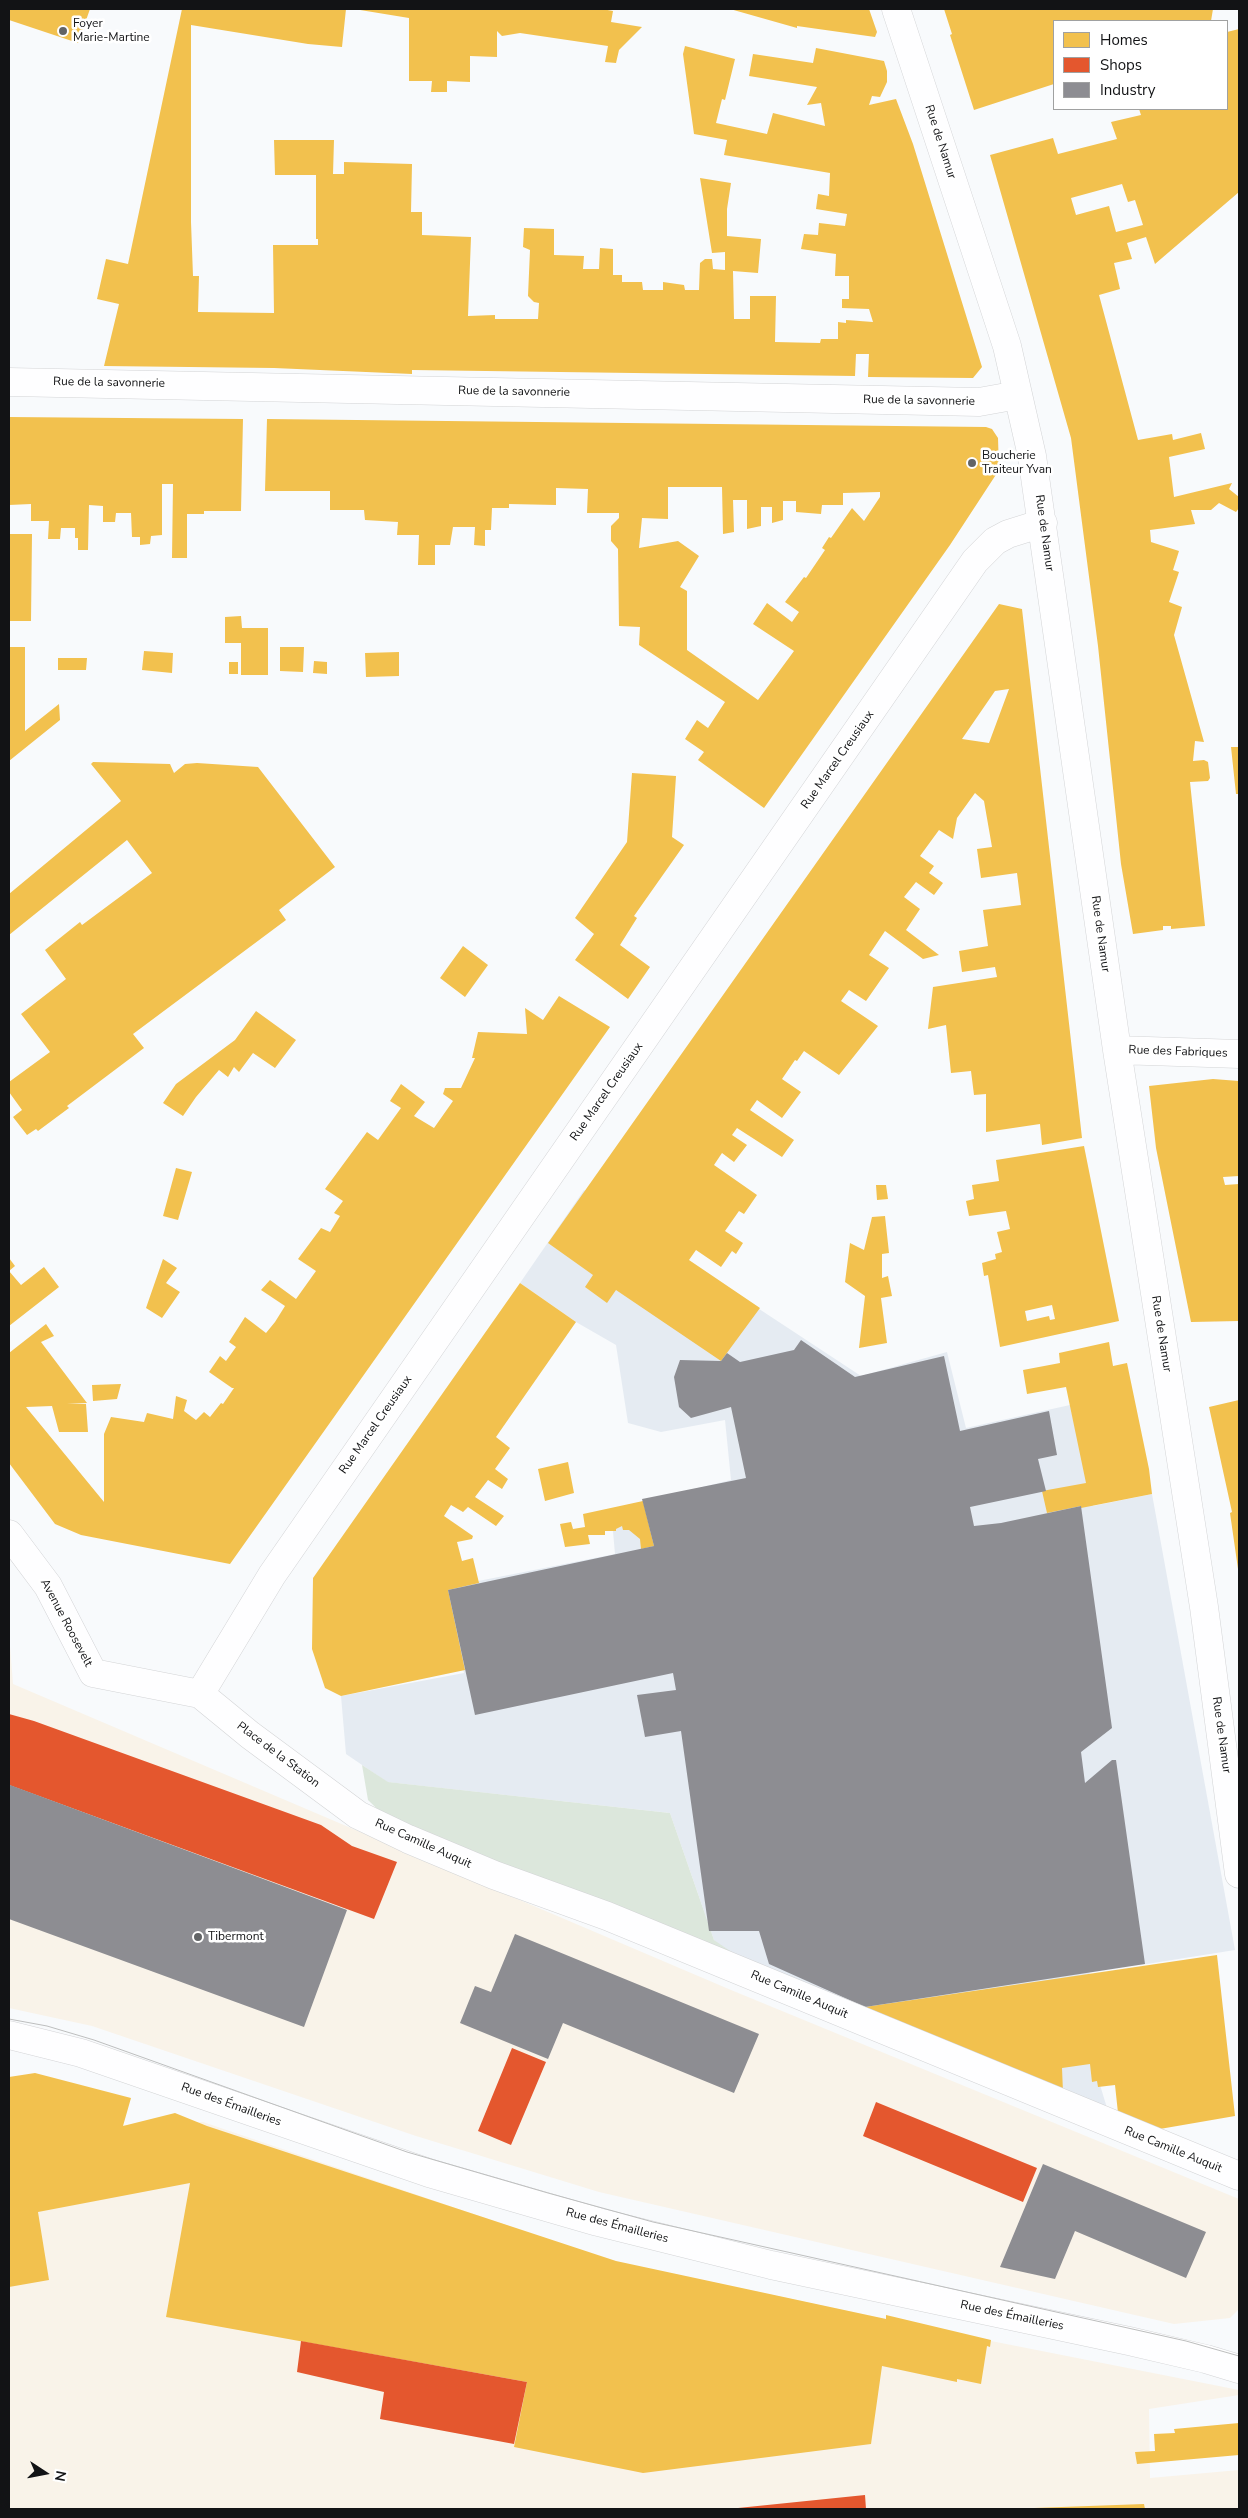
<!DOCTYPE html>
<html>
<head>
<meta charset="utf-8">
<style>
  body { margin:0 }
  #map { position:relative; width:1248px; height:2518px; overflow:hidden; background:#f8fafc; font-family:"Nunito Sans",sans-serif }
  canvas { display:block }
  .frame { position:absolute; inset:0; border:10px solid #121315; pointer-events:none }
  .legend { position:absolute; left:1053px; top:20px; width:175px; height:90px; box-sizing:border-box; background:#fff; border:1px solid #a0a1a1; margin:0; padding:6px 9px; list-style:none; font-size:15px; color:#121315 }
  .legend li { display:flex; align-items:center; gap:10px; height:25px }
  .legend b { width:25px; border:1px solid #a0a1a1 }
  .north { position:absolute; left:20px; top:2448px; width:50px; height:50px; -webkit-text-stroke:4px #fff; paint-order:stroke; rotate:101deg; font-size:14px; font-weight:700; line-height:20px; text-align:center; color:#121315 }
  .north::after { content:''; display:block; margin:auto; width:18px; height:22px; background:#121315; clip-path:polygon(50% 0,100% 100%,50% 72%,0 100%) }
</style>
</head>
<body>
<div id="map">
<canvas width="1248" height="2518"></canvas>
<div class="frame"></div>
<ul class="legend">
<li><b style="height:14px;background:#f2c14e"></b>Homes</li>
<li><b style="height:14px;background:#e4572e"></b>Shops</li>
<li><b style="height:14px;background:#8d8d92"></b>Industry</li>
</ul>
<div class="north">N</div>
</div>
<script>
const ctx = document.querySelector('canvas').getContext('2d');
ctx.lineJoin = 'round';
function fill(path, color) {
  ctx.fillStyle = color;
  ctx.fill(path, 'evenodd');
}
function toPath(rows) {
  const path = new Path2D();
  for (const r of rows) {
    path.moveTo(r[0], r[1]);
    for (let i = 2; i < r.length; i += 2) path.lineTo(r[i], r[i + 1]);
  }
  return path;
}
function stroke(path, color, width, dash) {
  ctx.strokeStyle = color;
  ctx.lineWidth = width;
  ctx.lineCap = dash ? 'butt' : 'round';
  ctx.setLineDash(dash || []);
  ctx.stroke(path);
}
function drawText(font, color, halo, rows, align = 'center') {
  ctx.font = font + ' "Nunito Sans",sans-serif';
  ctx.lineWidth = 5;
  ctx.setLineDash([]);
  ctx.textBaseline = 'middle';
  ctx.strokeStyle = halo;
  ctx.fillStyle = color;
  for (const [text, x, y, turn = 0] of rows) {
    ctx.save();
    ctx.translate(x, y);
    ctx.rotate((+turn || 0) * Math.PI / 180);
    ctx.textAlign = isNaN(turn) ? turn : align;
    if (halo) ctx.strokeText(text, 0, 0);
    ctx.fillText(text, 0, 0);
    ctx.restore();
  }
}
fill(toPath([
  [9,1634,13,1684,731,1990,1239,2199,1239,2309,1230,2318,1174,2324,599,2192,416,2136,92,2026,9,2008],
  [203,2122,612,2261,986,2340,1239,2390,1239,2395,1149,2409,1150,2478,1239,2470,1239,2509,9,2509,9,2143,123,2125]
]), '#f9f3e9');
fill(toPath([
  [584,1190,633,1226,861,1376,947,1352,966,1428,1070,1405,1093,1506,1152,1494,1235,1950,1147,1964,1089,1966,1097,2075,1107,2108,752,1976,714,1940,670,1813,387,1782,346,1754,341,1696,464,1673,442,1592,458,1585,615,1554,611,1509,731,1480,725,1420,661,1432,628,1423,616,1345,576,1322,520,1283]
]), '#e5ebf2');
fill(toPath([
  [362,1765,388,1782,670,1813,714,1940,733,1953,408,1839,368,1800]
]), '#dce7dc');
fill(toPath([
  [9,9,90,9,78,43,9,20],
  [182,9,346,9,342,47,308,44,191,25,191,222,193,276,199,276,198,312,274,313,273,245,318,245,318,239,316,239,316,175,275,175,274,140,334,140,333,174,344,174,344,162,412,164,411,212,422,212,422,235,471,237,468,316,495,315,495,319,538,319,539,303,534,302,528,296,530,250,523,247,524,228,554,229,554,255,584,256,583,269,599,269,600,248,613,249,613,275,622,275,622,282,642,282,643,290,663,290,663,282,684,285,685,290,699,290,700,263,705,259,712,259,713,269,725,270,725,252,712,253,700,178,731,183,727,209,727,236,761,239,758,273,733,271,734,319,750,319,750,296,776,296,775,342,820,343,821,339,838,339,838,322,846,323,846,320,873,322,869,309,842,308,842,299,849,299,849,276,835,276,836,254,801,249,804,234,818,235,819,223,845,226,847,214,816,209,818,194,829,196,830,173,724,155,727,140,694,134,683,54,685,46,735,59,725,100,722,99,716,123,767,134,773,113,825,126,821,103,807,105,817,87,749,76,753,54,813,63,816,48,884,61,887,71,887,82,880,97,872,96,869,105,896,99,913,144,982,367,973,378,868,377,869,354,856,354,855,376,412,370,412,374,274,368,104,366,119,304,97,299,106,259,128,264],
  [354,9,602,9,613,11,611,22,642,27,619,50,616,63,605,62,608,46,520,33,502,36,497,31,497,57,470,56,470,82,447,81,447,92,431,92,432,81,409,81,409,18],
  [730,9,869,9,877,32,875,37,797,26,797,28],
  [944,9,1213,9,1211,21,1054,21,1054,84,974,110,950,35,952,34],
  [1239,29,1239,192,1155,264,1146,237,1127,243,1132,259,1114,263,1120,289,1099,295,1138,440,1172,434,1173,440,1201,433,1205,449,1169,457,1174,497,1232,483,1229,489,1239,497,1239,508,1236,512,1219,503,1211,510,1191,510,1195,524,1150,530,1151,542,1179,551,1173,570,1179,572,1169,602,1182,607,1174,635,1204,742,1195,741,1193,761,1204,760,1208,762,1210,778,1208,781,1190,782,1205,926,1171,929,1171,926,1163,926,1163,930,1133,934,1121,864,1098,646,1071,438,990,155,1053,138,1058,154,1117,139,1111,122,1141,115,1139,109,1227,109,1227,32],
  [1122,184,1128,202,1135,200,1143,225,1116,232,1109,206,1076,215,1071,198],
  [9,417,243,419,241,511,204,511,204,514,187,514,187,558,172,558,173,484,162,484,162,535,151,536,150,544,140,545,140,537,132,537,131,513,116,513,115,522,103,522,103,506,89,505,88,550,78,550,78,538,75,538,75,528,61,528,60,539,48,539,49,521,31,521,31,504,9,505],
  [267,419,986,427,992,429,998,438,999,470,950,545,764,808,698,760,704,752,685,739,697,720,708,728,725,702,639,645,640,627,619,626,618,549,611,541,611,526,619,518,619,513,587,513,588,489,556,488,556,505,509,504,509,508,492,508,491,530,485,530,485,546,474,545,475,527,453,527,450,545,435,545,435,565,418,565,419,535,397,535,398,522,365,520,364,510,330,510,330,491,265,491],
  [668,487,722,487,723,534,734,532,733,500,747,500,747,529,761,526,761,507,772,507,772,523,783,520,783,501,796,501,796,512,821,514,822,505,843,505,843,493,880,492,880,497,864,521,852,508,831,538,829,537,822,548,825,550,806,578,804,577,785,602,799,612,792,622,767,603,753,624,794,651,758,700,687,650,687,591,680,587,699,556,678,541,639,548,642,518,668,519],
  [9,534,32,534,31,621,9,621],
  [999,604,1022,609,1082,1138,1042,1145,1040,1124,986,1132,986,1094,974,1095,971,1071,951,1073,946,1025,928,1029,933,987,997,977,995,967,962,972,959,951,988,946,983,910,1021,905,1017,873,981,878,977,849,992,847,984,801,975,793,957,818,953,839,939,830,920,856,934,866,929,873,943,883,934,895,916,882,904,897,920,909,906,930,939,955,923,959,885,931,869,955,889,968,866,1001,849,990,841,1001,878,1026,839,1075,804,1051,797,1061,795,1060,782,1079,801,1092,782,1118,757,1100,750,1110,794,1140,782,1157,737,1128,732,1135,747,1145,734,1162,722,1153,714,1165,757,1195,744,1214,739,1211,725,1231,743,1243,736,1254,732,1251,721,1267,696,1250,689,1260,760,1308,721,1361,616,1290,607,1303,585,1287,593,1275,548,1243],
  [1009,689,989,743,962,739,995,691],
  [241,616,242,628,268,628,268,675,241,675,241,643,225,643,225,617],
  [9,647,25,647,25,731,59,704,60,720,9,761],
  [280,647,304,647,303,672,280,671],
  [144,651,173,653,172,673,142,670],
  [399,652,399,676,366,677,365,653],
  [58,658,87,658,86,670,58,670],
  [314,661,327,662,327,674,313,673],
  [229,662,238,662,238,674,229,674],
  [1231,747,1239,747,1239,794,1236,794],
  [93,762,170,764,174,773,185,764,197,763,258,767,335,867,279,910,286,920,133,1034,144,1048,67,1106,69,1108,38,1131,36,1129,27,1135,13,1117,22,1110,9,1092,9,1082,50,1052,21,1014,66,979,45,950,80,922,82,925,152,873,127,840,9,935,9,894,121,801,91,764],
  [632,773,676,776,672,837,684,845,634,916,637,918,620,945,650,967,628,999,575,960,594,934,575,918,627,842],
  [463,946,488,965,465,997,440,978],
  [559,996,610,1027,230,1564,81,1535,55,1524,9,1463,9,1353,46,1324,54,1336,41,1342,87,1403,67,1404,86,1404,88,1432,59,1432,52,1406,26,1407,104,1502,104,1434,111,1417,144,1422,147,1413,173,1419,176,1396,187,1400,184,1411,196,1420,204,1412,210,1417,221,1403,223,1404,234,1388,232,1388,209,1372,220,1356,226,1361,236,1347,229,1342,245,1317,266,1333,275,1322,285,1306,261,1290,270,1280,296,1299,316,1271,298,1259,321,1228,330,1232,340,1216,334,1213,343,1201,325,1189,367,1132,378,1140,401,1108,390,1101,401,1084,425,1102,414,1116,434,1128,453,1101,443,1094,445,1088,461,1088,475,1058,472,1058,478,1032,527,1034,525,1008,543,1020],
  [256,1011,296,1040,275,1068,253,1053,239,1072,234,1067,228,1077,219,1070,196,1097,183,1116,163,1103,176,1084,235,1040],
  [1213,1079,1239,1081,1239,1176,1223,1177,1225,1185,1239,1184,1239,1321,1191,1322,1156,1148,1149,1086],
  [1084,1146,1119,1321,1000,1347,988,1275,984,1276,982,1263,996,1259,995,1254,1002,1252,997,1232,1010,1229,1006,1211,969,1216,966,1201,974,1199,972,1185,999,1181,996,1160],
  [1052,1305,1055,1319,1050,1320,1049,1316,1027,1321,1025,1311],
  [176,1168,192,1172,178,1220,163,1216],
  [876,1185,886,1185,888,1199,877,1200],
  [885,1216,889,1253,882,1254,882,1278,888,1276,892,1296,881,1298,887,1343,859,1348,865,1296,845,1282,850,1243,864,1250,872,1217],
  [9,1258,15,1266,9,1271,21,1285,44,1267,59,1287,9,1326],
  [163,1259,177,1268,166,1283,180,1292,162,1318,146,1308],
  [520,1283,576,1322,496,1437,510,1448,495,1469,508,1479,502,1489,488,1480,475,1497,504,1516,496,1526,468,1507,463,1512,451,1505,444,1516,473,1536,472,1539,457,1542,462,1561,473,1558,479,1583,448,1590,465,1670,341,1696,325,1688,312,1649,313,1578],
  [1109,1342,1113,1366,1127,1363,1149,1469,1152,1494,1081,1508,1081,1506,1047,1513,1042,1491,1086,1483,1066,1387,1027,1394,1023,1370,1060,1363,1059,1353],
  [121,1384,117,1399,93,1401,92,1385],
  [1239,1400,1239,1569,1238,1569,1230,1513,1232,1512,1209,1407],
  [568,1462,574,1493,545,1501,538,1469],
  [643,1501,654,1546,641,1549,640,1539,629,1530,623,1530,622,1526,616,1529,616,1531,605,1531,605,1535,588,1535,590,1544,565,1547,560,1524,571,1522,573,1529,585,1527,583,1514],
  [1217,1955,1235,2116,1154,2130,1118,2113,1115,2085,1098,2087,1097,2081,1092,2082,1090,2064,1062,2068,1063,2092,865,2007],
  [35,2073,131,2098,123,2126,175,2113,207,2126,616,2261,886,2319,886,2315,991,2340,990,2347,987,2346,981,2384,957,2379,957,2382,882,2366,871,2444,643,2473,514,2447,527,2382,166,2317,190,2183,38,2212,49,2280,9,2287,9,2077],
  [1239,2423,1239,2455,1137,2464,1135,2452,1155,2451,1154,2434,1175,2433,1174,2429],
  [1144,2504,1145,2509,1034,2509,1034,2508]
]), '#f2c14e');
fill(toPath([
  [9,1714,34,1721,321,1825,352,1846,397,1862,374,1919,9,1785],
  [512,2048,546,2062,511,2145,478,2131],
  [876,2102,1037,2168,1023,2202,863,2136],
  [301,2341,527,2382,514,2444,380,2419,384,2392,297,2372],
  [865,2495,866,2509,738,2509,738,2508]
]), '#e4572e');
fill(toPath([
  [801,1340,855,1377,944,1356,960,1431,1049,1411,1057,1455,1038,1459,1046,1491,970,1507,974,1526,1001,1523,1081,1506,1112,1728,1081,1752,1085,1783,1112,1760,1116,1760,1145,1964,865,2007,769,1964,759,1931,709,1931,681,1731,645,1737,637,1695,676,1690,673,1673,475,1715,448,1590,654,1546,642,1499,746,1478,731,1407,691,1418,679,1407,674,1377,680,1360,721,1361,727,1353,740,1362,794,1350],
  [10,1785,347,1910,304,2027,9,1919],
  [515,1934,759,2034,734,2093,563,2023,548,2059,460,2023,475,1986,491,1992],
  [1043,2164,1206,2232,1186,2278,1075,2231,1055,2279,1000,2267]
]), '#8d8d92');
const minor = toPath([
  [896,9,1007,346,1032,456,1117,1050,1204,1607,1239,1874],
  [9,382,979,402,1018,395],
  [1117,1050,1239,1054],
  [9,1534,48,1586,93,1673,200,1694,250,1735,358,1815,408,1839,494,1875,607,1916,1239,2176],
  [200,1694,272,1575,975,561,995,541,1008,534,1043,523],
  [9,2035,81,2053,429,2173,598,2222,771,2265,1129,2341,1206,2359,1239,2369]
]);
stroke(minor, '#d3d4d6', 29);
stroke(minor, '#fefeff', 28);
stroke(toPath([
  [9,2019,47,2026,94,2040,407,2152,548,2193,653,2222,1186,2341,1239,2356]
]), '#bdbebe', 1);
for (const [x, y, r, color] of [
  [63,31,5,"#626466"],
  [972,463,5,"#626466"],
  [198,1937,5,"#626466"]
]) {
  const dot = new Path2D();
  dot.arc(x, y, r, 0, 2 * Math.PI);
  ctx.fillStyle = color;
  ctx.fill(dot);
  stroke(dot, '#fff', 2);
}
drawText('12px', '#121315', '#fff', [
  ["Foyer",73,24],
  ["Marie-Martine",73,38],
  ["Boucherie",982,456],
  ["Traiteur Yvan",982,470],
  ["Tibermont",208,1937]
], 'left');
drawText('12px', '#121315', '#fff', [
  ["Rue de Namur",940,142,72],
  ["Rue de la savonnerie",109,383,1],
  ["Rue de la savonnerie",514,392,1],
  ["Rue de la savonnerie",919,401,1],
  ["Rue de Namur",1044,533,82],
  ["Rue Marcel Creusiaux",838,760,-55],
  ["Rue de Namur",1100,934,82],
  ["Rue des Fabriques",1178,1052,2],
  ["Rue Marcel Creusiaux",607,1092,-55],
  ["Rue de Namur",1161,1334,81],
  ["Rue Marcel Creusiaux",376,1425,-55],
  ["Avenue Roosevelt",66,1623,62],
  ["Rue de Namur",1221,1735,82],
  ["Place de la Station",278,1755,37],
  ["Rue Camille Auquit",423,1844,24],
  ["Rue Camille Auquit",799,1995,23],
  ["Rue des Émailleries",231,2105,20],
  ["Rue Camille Auquit",1173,2150,22],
  ["Rue des Émailleries",617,2226,15],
  ["Rue des Émailleries",1012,2316,12]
]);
</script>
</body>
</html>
